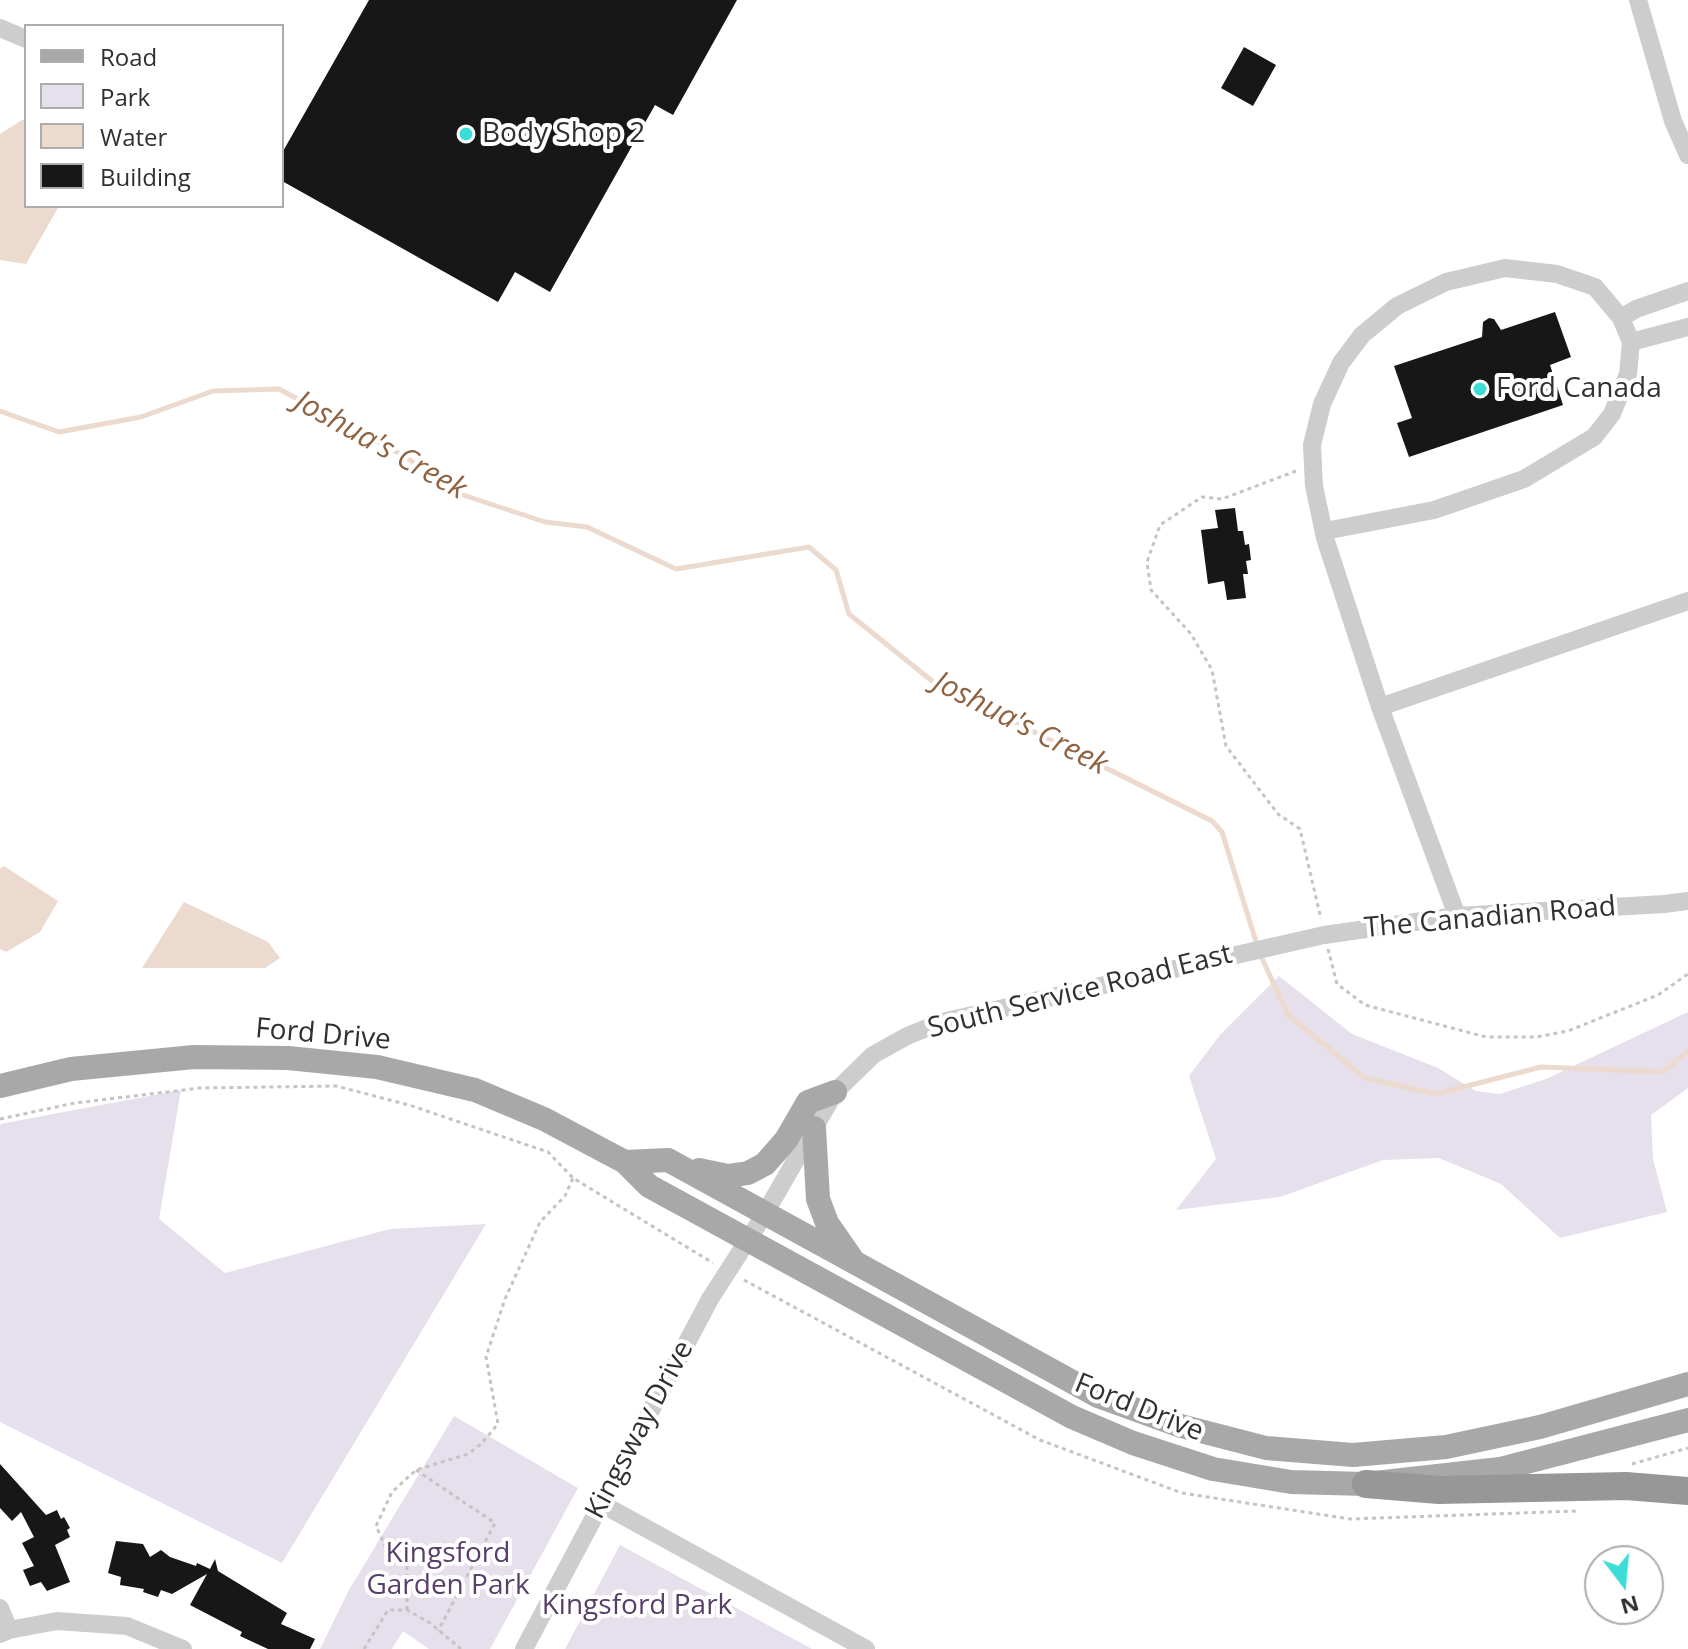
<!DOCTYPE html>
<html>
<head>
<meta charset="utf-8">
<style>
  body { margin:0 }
  #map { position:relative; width:1688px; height:1649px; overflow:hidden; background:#fff; font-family:"Open Sans",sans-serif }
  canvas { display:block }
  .legend { position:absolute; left:24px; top:24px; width:260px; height:184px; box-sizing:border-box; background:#fff; border:2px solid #acacac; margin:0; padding:10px 14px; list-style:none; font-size:24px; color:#303030 }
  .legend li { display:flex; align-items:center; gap:16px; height:40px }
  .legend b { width:40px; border:2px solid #acacac }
  .north { position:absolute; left:1584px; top:1545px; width:80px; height:80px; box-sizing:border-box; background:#fff; border:2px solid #acacac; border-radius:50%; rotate:164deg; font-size:22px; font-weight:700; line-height:32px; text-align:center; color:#303030 }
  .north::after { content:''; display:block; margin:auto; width:28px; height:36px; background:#3dddd7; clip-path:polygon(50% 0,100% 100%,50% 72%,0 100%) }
</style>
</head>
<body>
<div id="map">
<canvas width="1688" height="1649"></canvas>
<ul class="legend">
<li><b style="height:10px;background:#a8a8a8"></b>Road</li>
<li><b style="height:22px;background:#e6dfec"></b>Park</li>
<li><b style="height:22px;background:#ebdacd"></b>Water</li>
<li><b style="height:22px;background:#171717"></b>Building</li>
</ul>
<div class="north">N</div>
</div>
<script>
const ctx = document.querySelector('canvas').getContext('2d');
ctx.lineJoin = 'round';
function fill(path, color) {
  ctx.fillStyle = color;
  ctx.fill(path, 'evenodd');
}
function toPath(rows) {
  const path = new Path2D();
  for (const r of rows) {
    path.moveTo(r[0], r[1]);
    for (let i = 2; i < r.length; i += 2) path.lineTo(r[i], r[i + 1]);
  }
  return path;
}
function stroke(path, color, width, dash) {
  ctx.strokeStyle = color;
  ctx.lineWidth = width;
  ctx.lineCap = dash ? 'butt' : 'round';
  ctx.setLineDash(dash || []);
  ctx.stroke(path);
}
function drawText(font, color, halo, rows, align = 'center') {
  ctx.font = font + ' "Open Sans",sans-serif';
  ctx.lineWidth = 8;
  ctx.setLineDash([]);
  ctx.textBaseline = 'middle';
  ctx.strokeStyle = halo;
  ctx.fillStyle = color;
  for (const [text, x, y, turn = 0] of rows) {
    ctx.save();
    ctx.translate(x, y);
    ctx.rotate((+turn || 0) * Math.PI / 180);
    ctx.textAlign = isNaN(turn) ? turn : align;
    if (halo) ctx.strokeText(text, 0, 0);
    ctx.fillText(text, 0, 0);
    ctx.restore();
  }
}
fill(toPath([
  [1279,976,1352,1034,1438,1068,1476,1091,1500,1094,1546,1079,1688,1012,1688,1088,1651,1115,1653,1159,1667,1212,1560,1238,1501,1184,1439,1158,1383,1160,1280,1197,1176,1210,1216,1159,1189,1076,1220,1035],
  [181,1090,159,1219,225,1273,390,1229,486,1224,282,1563,0,1422,0,1124],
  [454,1416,578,1488,490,1649,429,1649,403,1631,392,1649,320,1649,349,1590],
  [620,1545,812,1649,565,1649]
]), '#e6dfec');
fill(toPath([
  [22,120,26,120,26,206,59,206,26,264,0,260,0,134],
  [4,866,58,901,40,932,6,952,0,949,0,869],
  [184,902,268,942,280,958,265,968,142,968]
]), '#ebdacd');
stroke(toPath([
  [0,411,59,432,141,417,213,391,279,389,406,457,454,492,545,522,587,527,676,569,809,547,836,570,849,614,932,681,1212,821,1222,832,1257,945],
  [1260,954,1288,1015,1365,1078,1436,1094,1541,1067,1663,1072,1688,1051]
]), '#ebdacd', 5);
fill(toPath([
  [369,0,737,0,673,115,655,105,550,292,515,272,498,302,282,181,282,153],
  [1244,47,1276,65,1253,106,1221,88],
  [1555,312,1571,357,1550,365,1563,405,1409,457,1397,423,1412,418,1394,366,1482,337,1483,322,1489,318,1494,319,1501,330],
  [1235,508,1238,531,1243,531,1245,545,1249,544,1251,560,1246,561,1248,574,1243,574,1246,598,1227,600,1224,581,1208,584,1201,530,1218,528,1215,510],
  [0,1464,46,1515,57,1510,61,1519,64,1517,70,1528,67,1530,70,1537,55,1545,70,1582,47,1591,41,1582,30,1586,23,1570,34,1566,22,1543,34,1537,21,1512,12,1521,0,1508],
  [116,1541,143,1544,150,1557,161,1550,170,1557,196,1566,197,1563,210,1569,215,1559,218,1571,287,1613,281,1624,315,1639,310,1649,268,1649,240,1636,242,1632,190,1605,207,1574,172,1594,161,1590,158,1597,143,1592,144,1589,120,1585,121,1577,108,1573]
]), '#171717');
stroke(toPath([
  [1296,471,1222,499,1202,497,1160,525,1147,562,1151,590,1191,634,1212,670,1226,746,1278,814,1300,829,1321,919],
  [1328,949,1337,984,1365,1005,1486,1037,1536,1037,1568,1031,1658,995,1688,974],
  [0,1119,75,1103,200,1088,336,1086,409,1105,548,1152,573,1178,713,1263],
  [744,1280,1040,1440,1182,1493,1350,1519,1576,1511],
  [1632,1464,1688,1448],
  [416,1470,495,1523,438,1631],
  [407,1610,407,1566,386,1548,376,1526,392,1492,416,1470,468,1454,481,1444,498,1424,486,1357,505,1299,540,1222,565,1196,573,1178],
  [364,1649,388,1610,407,1610,430,1623,461,1649]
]), '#c4c4c4', 3, [4, 4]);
stroke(toPath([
  [1638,0,1673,121,1688,155],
  [0,28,26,39],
  [1621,318,1636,309,1688,291],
  [1631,342,1688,327],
  [1325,531,1434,510,1524,479,1594,437,1612,414,1628,374,1631,342,1621,318,1595,287,1557,274,1505,268,1446,282,1397,306,1362,335,1341,363,1322,404,1312,445,1314,486,1325,538,1380,707,1457,916],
  [1380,707,1688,601],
  [600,1503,866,1649],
  [0,1608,9,1630],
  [0,1634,9,1630,57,1621,127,1626,183,1649],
  [524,1649,710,1299,764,1215,835,1092,873,1055,907,1036,942,1022,1324,935,1457,916,1664,904,1688,901]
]), '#cdcdcd', 18);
stroke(toPath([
  [0,1086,71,1069,194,1057,288,1058,377,1067,475,1090,544,1119,625,1162,649,1186,1072,1417,1133,1443,1213,1469,1291,1482,1366,1484,1500,1469,1688,1420],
  [814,1128,818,1199,827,1223,852,1259],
  [625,1162,668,1160,1098,1396,1181,1426,1266,1448,1353,1455,1446,1447,1540,1427,1688,1384],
  [699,1170,728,1176,748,1173,765,1164,786,1140,808,1102,835,1092]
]), '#a8a8a8', 24);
stroke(toPath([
  [1366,1484,1439,1490,1626,1486,1688,1491]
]), '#979797', 28);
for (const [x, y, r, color] of [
  [466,134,8,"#3dddd7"],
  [1480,389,8,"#3dddd7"]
]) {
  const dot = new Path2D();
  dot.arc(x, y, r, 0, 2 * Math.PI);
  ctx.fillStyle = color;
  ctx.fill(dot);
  stroke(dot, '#fff', 3);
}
drawText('28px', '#303030', '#fff', [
  ["Body Shop 2",482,134],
  ["Ford Canada",1496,389]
], 'left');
drawText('28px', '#303030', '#fff', [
  ["The Canadian Road",1490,918,-5],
  ["South Service Road East",1080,992,-14],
  ["Ford Drive",323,1035,5],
  ["Ford Drive",1139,1408,22],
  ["Kingsway Drive",640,1430,-62]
]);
drawText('28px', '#583f6a', '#fff', [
  ["Kingsford",448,1554],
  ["Garden Park",448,1586],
  ["Kingsford Park",637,1606]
]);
drawText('italic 30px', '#8f6241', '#fff', [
  ["Joshua's Creek",380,446,29],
  ["Joshua's Creek",1020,724,27]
]);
</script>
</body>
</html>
